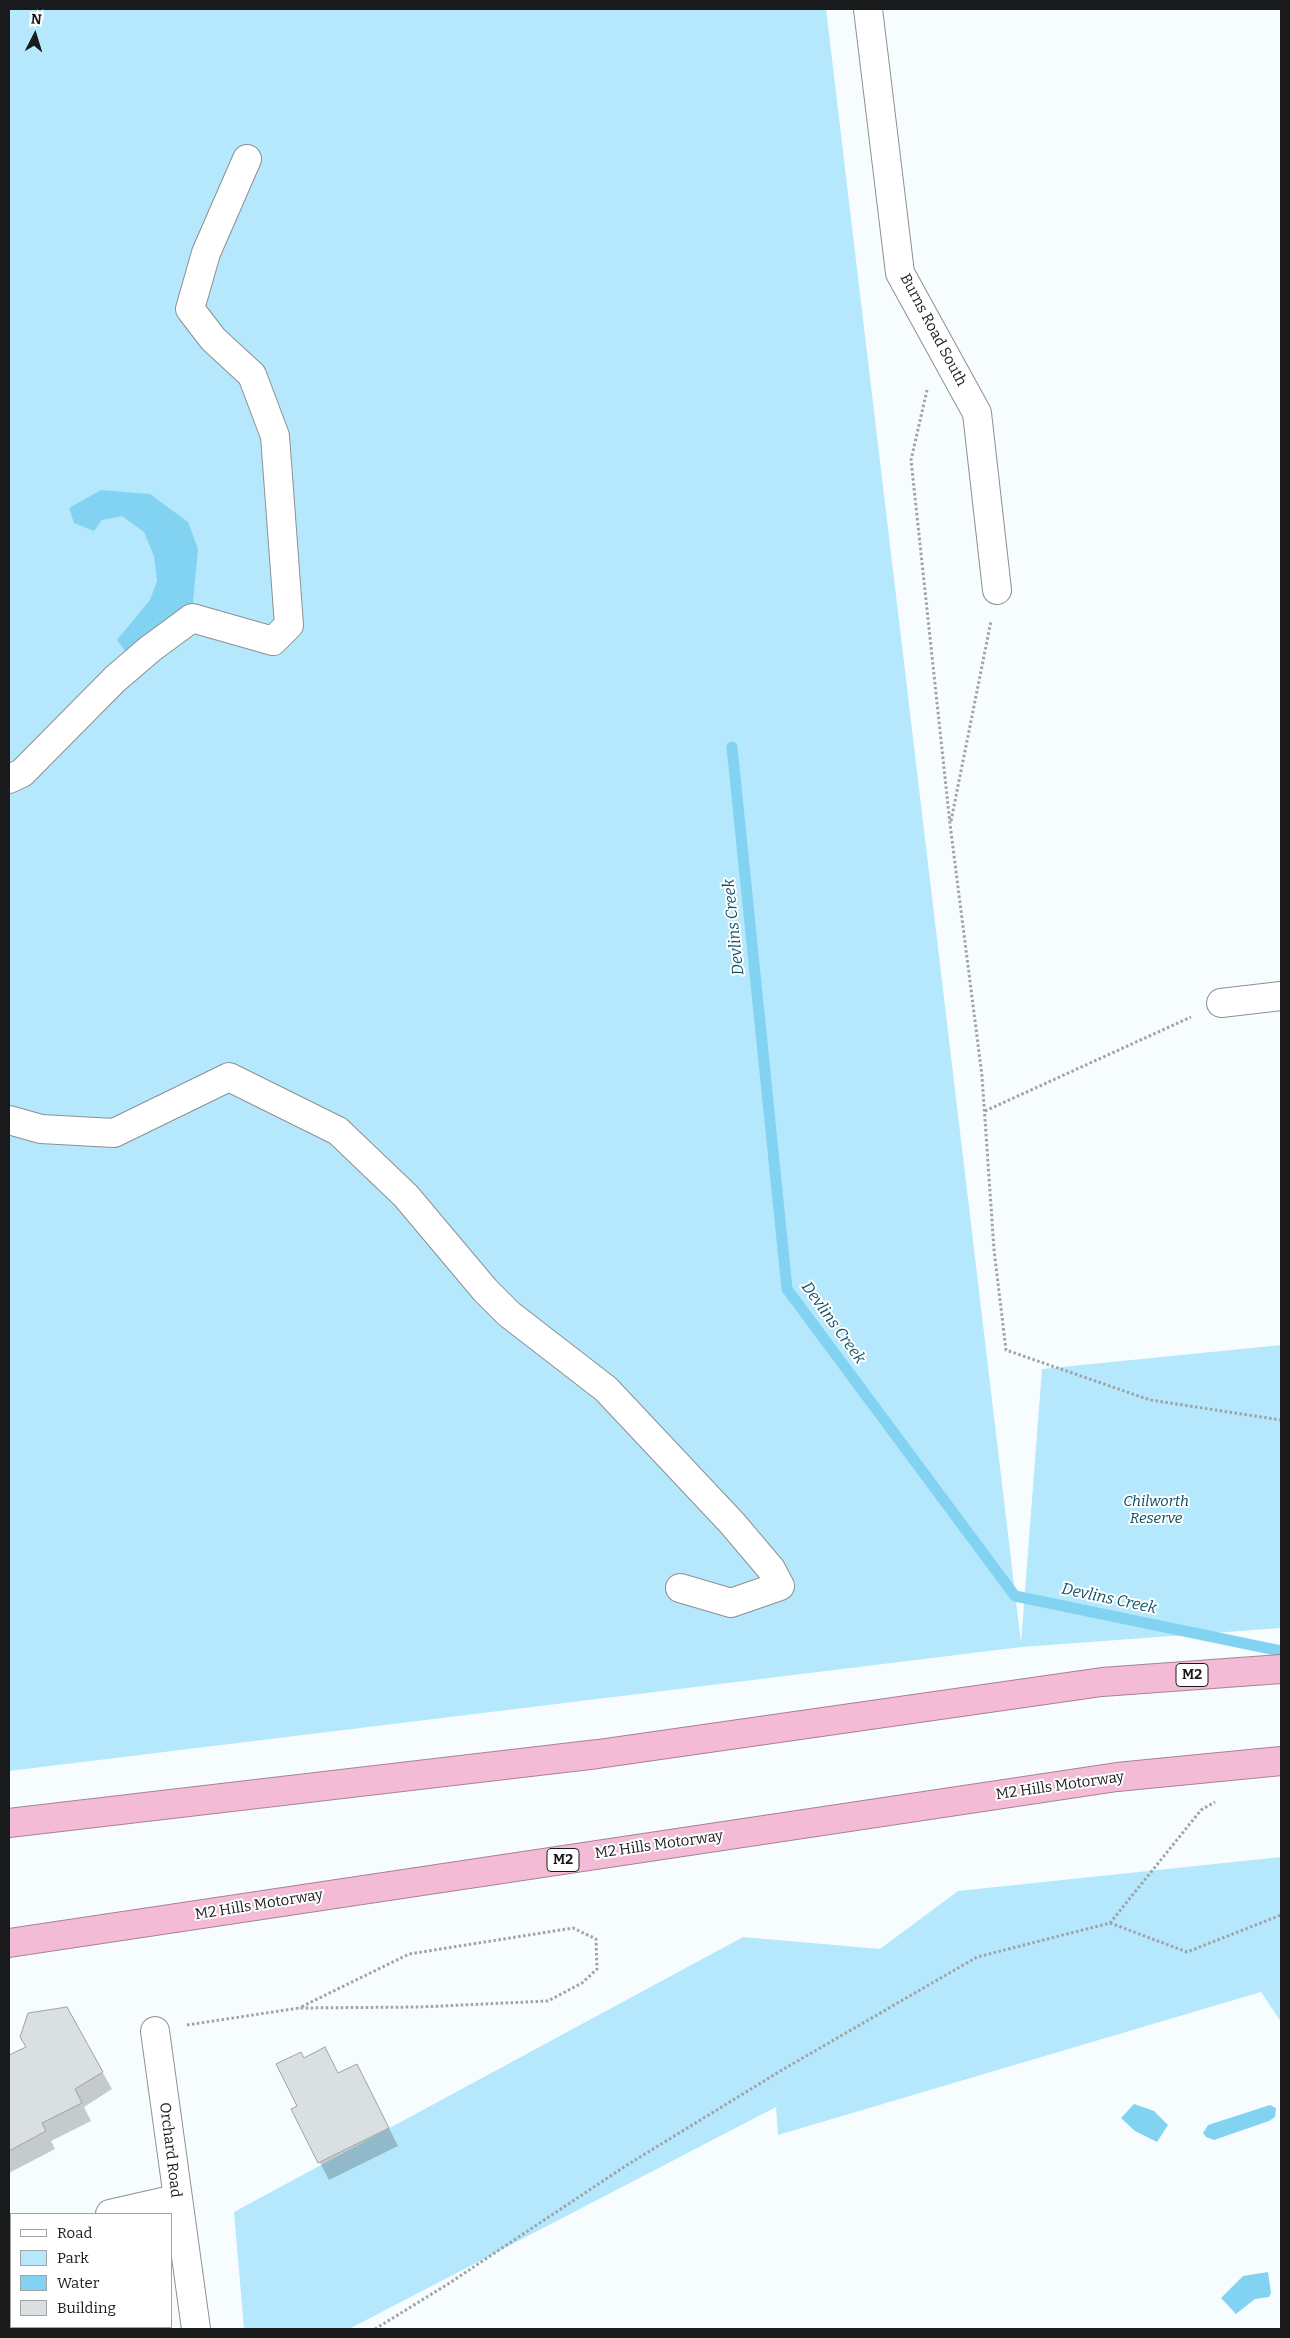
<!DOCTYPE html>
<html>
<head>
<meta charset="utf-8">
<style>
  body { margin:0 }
  #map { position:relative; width:1290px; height:2338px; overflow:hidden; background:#f7fdff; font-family:Bitter,serif }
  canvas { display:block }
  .frame { position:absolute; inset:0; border:10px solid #191a1b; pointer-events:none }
  .legend { position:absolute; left:10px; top:2213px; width:162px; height:115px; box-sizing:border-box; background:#fff; border:1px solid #a3a3a4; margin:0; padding:6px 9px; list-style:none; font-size:15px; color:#191a1b }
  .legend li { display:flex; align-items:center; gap:10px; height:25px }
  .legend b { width:25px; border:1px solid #a3a3a4 }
  .north { position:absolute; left:10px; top:10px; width:50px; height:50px; -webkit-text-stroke:4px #fff; paint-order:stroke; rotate:5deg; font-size:14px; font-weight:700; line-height:20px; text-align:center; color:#191a1b }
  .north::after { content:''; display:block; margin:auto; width:18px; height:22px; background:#191a1b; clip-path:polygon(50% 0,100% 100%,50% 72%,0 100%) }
</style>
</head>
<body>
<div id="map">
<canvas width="1290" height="2338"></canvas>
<div class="frame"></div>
<ul class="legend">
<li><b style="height:6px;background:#fff"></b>Road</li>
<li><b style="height:14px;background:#b5e8fc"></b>Park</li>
<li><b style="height:14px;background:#82d3f2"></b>Water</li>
<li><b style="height:14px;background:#dadfe2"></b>Building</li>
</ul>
<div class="north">N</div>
</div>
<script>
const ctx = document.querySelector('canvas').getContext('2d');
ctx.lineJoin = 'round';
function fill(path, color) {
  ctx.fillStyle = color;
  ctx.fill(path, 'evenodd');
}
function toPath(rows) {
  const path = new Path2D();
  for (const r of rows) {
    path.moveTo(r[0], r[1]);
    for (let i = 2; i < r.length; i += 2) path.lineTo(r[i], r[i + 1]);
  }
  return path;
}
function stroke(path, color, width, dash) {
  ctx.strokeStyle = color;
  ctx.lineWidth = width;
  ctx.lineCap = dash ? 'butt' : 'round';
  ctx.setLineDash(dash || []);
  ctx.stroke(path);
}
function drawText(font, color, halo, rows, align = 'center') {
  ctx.font = font + ' Bitter,serif';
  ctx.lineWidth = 4;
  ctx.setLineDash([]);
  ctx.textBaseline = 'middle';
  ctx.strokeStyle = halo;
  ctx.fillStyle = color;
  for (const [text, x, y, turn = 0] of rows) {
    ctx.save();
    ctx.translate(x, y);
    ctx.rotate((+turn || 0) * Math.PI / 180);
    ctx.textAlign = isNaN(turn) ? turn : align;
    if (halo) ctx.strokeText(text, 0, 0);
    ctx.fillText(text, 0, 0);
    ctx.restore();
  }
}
fill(toPath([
  [9,9,826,9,1021,1643,1042,1369,1281,1345,1281,1628,1022,1647,9,1771],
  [1281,1857,1281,2022,1261,1992,778,2135,776,2107,349,2329,244,2329,234,2212,743,1937,880,1949,958,1891]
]), '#b5e8fc');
fill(toPath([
  [101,490,150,494,188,522,198,549,192,613,131,659,117,640,150,600,157,581,154,556,144,532,122,516,102,520,94,531,74,523,69,508],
  [1134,2104,1154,2111,1168,2125,1157,2142,1135,2131,1121,2118],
  [1270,2105,1276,2108,1275,2117,1269,2121,1214,2140,1206,2137,1203,2133,1208,2125],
  [1268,2272,1271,2293,1269,2297,1255,2299,1236,2314,1221,2298,1243,2276]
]), '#82d3f2');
fill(toPath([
  [76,2025,112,2089,84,2107,91,2121,51,2141,55,2149,9,2173,9,2057],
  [304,2059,338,2074,366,2082,398,2146,329,2180,292,2109,299,2106]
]), '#0003');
stroke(toPath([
  [732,747,787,1289,1015,1596,1281,1651]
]), '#82d3f2', 11);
const building = toPath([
  [67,2007,103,2072,75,2089,82,2103,42,2123,46,2131,9,2151,9,2055,26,2047,20,2037,28,2013,67,2007],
  [325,2047,338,2073,357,2064,389,2128,318,2163,291,2109,297,2106,276,2064,301,2052,304,2058,325,2047]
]);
fill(building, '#dadfe2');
stroke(building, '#9da2a4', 1);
const minor = toPath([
  [868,9,900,273,977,413,997,590],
  [9,779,22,773,115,679,150,649,192,618,273,641,289,625,275,436,252,375,213,339,190,309,206,253,247,159],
  [1221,1003,1281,996],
  [9,1120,41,1129,114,1133,229,1077,338,1131,406,1196,485,1290,509,1314,606,1389,732,1523,771,1569,780,1586,731,1603,680,1588],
  [155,2031,196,2329],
  [110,2214,176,2199],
  [9,2238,11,2237]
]);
const highway = toPath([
  [9,1823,598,1754,1102,1682,1281,1669],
  [9,1943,1117,1777,1281,1761]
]);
stroke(minor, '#8b9092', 30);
stroke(highway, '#a78395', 30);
stroke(toPath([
  [927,390,911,460,950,824,982,1076,994,1250,1006,1350,1150,1400,1281,1420],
  [951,821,991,621],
  [985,1111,1191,1017],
  [1110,1923,1187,1952,1281,1915],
  [187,2025,299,2008,420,2007,548,2001,582,1983,597,1969,596,1939,573,1928,409,1954,299,2008],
  [375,2329,448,2284,627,2165,782,2070,977,1957,1110,1923,1201,1810,1215,1802]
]), '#9fa3a5', 3, [2.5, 2.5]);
stroke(minor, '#fff', 28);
stroke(highway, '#f4bbd6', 28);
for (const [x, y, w] of [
  [1192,1675,32],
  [563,1860,32]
]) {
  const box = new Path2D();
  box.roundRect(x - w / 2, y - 11.5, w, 23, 4);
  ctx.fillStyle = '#fff';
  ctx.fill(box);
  stroke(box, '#191a1b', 1);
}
drawText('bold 14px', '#191a1b', null, [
  ["M2",1192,1675],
  ["M2",563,1860]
]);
drawText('15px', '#191a1b', '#fff', [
  ["Burns Road South",933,330,62],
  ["M2 Hills Motorway",1060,1786,-8],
  ["M2 Hills Motorway",659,1845,-8],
  ["M2 Hills Motorway",259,1905,-9],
  ["Orchard Road",170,2150,83]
]);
drawText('italic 15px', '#034c61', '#fff', [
  ["Chilworth",1156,1502],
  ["Reserve",1156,1519]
]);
drawText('italic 16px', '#0f5368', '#fff', [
  ["Devlins Creek",734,927,-96],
  ["Devlins Creek",833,1323,54],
  ["Devlins Creek",1109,1599,12]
]);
</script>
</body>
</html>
